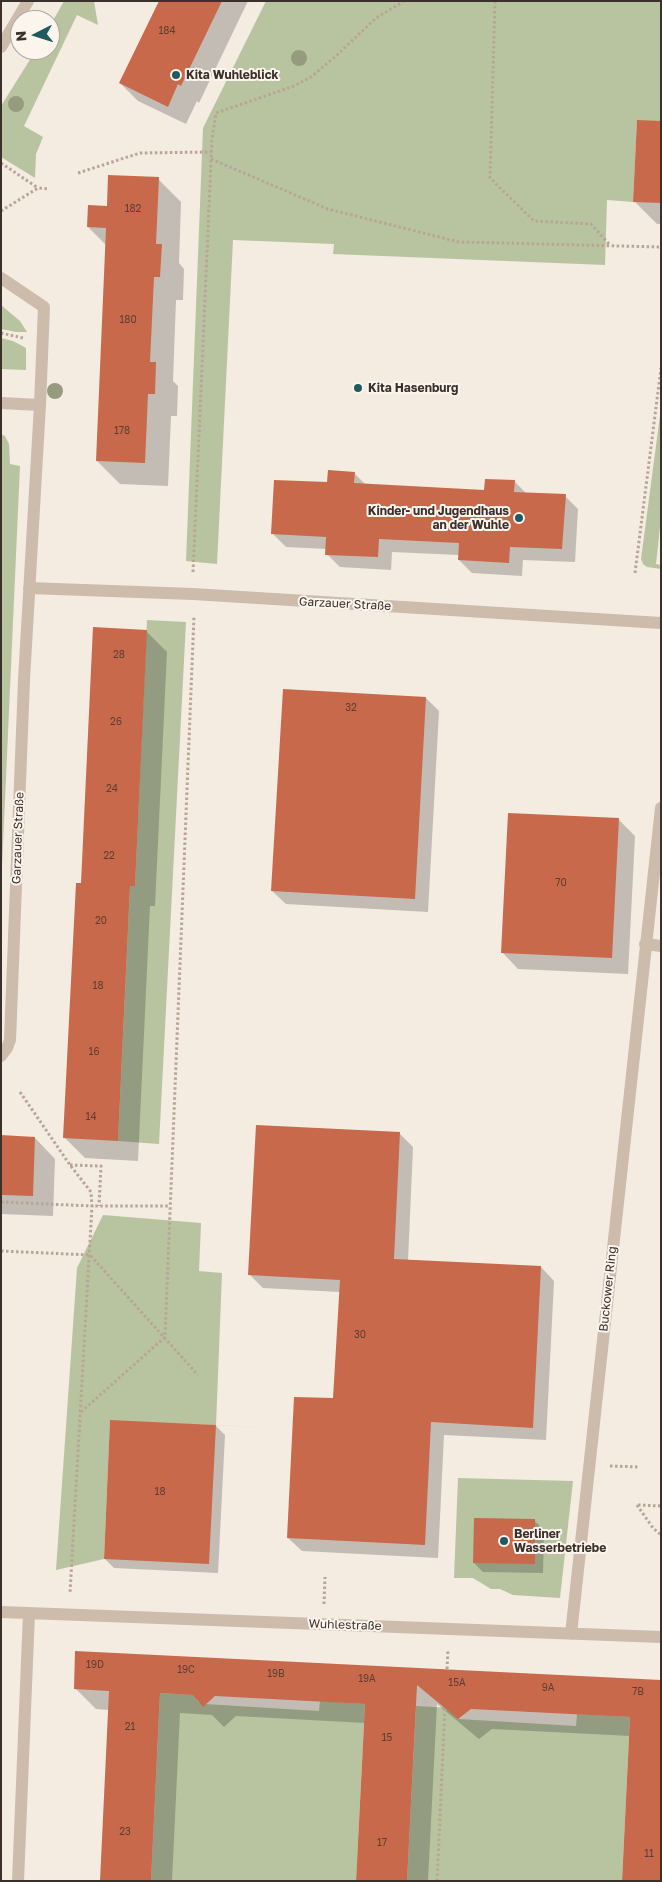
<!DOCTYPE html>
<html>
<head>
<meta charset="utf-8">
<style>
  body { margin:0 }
  #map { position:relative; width:662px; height:1882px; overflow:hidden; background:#f4ebe1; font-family:"Golos Text",sans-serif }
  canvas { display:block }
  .frame { position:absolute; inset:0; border:2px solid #3b302b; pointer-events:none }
  .north { position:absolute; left:10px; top:10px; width:50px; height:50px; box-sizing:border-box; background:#fbf5ee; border:1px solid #aea6a0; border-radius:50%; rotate:265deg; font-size:14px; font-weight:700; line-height:20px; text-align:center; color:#3b302b }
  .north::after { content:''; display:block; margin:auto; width:18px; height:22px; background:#1f5a5e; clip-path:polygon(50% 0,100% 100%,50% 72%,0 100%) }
</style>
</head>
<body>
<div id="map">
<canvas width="662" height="1882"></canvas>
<div class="frame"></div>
<div class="north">N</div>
</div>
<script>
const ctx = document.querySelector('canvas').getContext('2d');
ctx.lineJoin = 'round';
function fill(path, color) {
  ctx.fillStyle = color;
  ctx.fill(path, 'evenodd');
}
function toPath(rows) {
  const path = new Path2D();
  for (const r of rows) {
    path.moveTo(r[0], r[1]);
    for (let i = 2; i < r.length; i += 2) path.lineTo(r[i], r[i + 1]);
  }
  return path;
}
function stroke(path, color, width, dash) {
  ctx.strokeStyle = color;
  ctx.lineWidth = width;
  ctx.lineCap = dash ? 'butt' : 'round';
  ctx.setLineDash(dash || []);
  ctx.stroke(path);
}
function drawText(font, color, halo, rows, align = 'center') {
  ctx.font = font + ' "Golos Text",sans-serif';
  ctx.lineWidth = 4;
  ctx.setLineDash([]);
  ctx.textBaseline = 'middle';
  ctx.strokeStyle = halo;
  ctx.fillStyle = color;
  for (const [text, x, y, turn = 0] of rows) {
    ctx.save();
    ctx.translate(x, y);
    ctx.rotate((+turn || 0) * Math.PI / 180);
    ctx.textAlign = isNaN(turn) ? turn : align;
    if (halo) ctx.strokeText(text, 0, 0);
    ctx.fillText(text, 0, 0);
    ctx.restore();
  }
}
fill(toPath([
  [64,1,94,1,98,25,77,15,24,126,43,137,36,154,35,178,1,157,1,106,36,50,50,50,50,26],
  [266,1,661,1,661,121,637,121,633,202,607,200,605,265,333,254,334,244,233,240,217,564,186,561,203,128],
  [1,305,20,321,27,332,16,332,1,329],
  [1,338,13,341,26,348,26,370,1,369],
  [661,408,661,518,656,564,661,565,661,569,647,567,643,564,641,559],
  [1,434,5,436,9,444,10,464,20,466,1,889],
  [147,620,186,622,159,1144,118,1141,130,886,135,886],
  [103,1215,201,1223,199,1271,222,1273,216,1425,264,1427,110,1421,104,1559,56,1570,77,1268],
  [458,1478,573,1481,560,1598,513,1595,500,1589,491,1589,473,1578,454,1578],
  [160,1693,196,1695,198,1702,205,1704,319,1711,320,1701,365,1704,356,1881,151,1881],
  [416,1706,451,1708,459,1719,576,1726,577,1714,630,1717,622,1881,407,1881]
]), '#b8c4a0');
fill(toPath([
  [160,1,248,1,199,103,197,101,186,124,138,101,120,83],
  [661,123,661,224,657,224,634,201],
  [158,179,181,202,179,263,184,269,183,300,176,300,173,381,178,386,177,416,171,416,168,486,120,484,97,461,106,245,88,227,108,208],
  [354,473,366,485,486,491,514,481,526,493,565,496,578,509,575,562,523,560,522,576,472,573,459,560,459,555,392,552,391,570,340,567,327,554,327,549,286,547,273,534,329,484],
  [146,631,167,652,155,906,150,906,138,1161,85,1158,65,1138,82,884],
  [426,698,439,711,428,912,286,904,272,891],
  [619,820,635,836,628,974,518,969,502,952],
  [400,1134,413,1147,408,1261,541,1267,554,1281,546,1440,444,1435,438,1558,302,1551,288,1538,334,1400,340,1292,263,1288,250,1275],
  [1,1136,35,1138,55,1159,53,1216,1,1214],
  [216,1426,225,1435,218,1573,114,1568,105,1559],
  [534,1520,544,1530,543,1573,483,1572,474,1563],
  [661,1681,630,1736,492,1729,479,1739,437,1704,428,1881,358,1881,365,1723,236,1716,224,1727,212,1715,180,1713,172,1881,101,1881,109,1710,96,1709,75,1688]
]), '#0003');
fill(toPath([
  [159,1,222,1,181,86,178,84,168,107,119,83],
  [637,120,661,121,661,203,633,202],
  [108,175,159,177,156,244,162,244,160,277,154,277,150,362,156,362,155,394,148,394,145,463,96,461,106,228,87,227,88,205,107,206],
  [328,470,355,472,354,483,484,490,485,479,515,480,514,492,566,494,562,549,510,547,509,563,458,560,459,543,379,539,378,557,325,555,326,537,271,534,274,480,327,482],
  [93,627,147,630,135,886,130,886,118,1141,63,1138,76,883,81,883],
  [283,689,426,697,415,899,271,891],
  [508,813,619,818,612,958,501,953],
  [256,1125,400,1132,394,1259,541,1266,533,1428,431,1422,425,1545,287,1538,294,1397,333,1398,340,1280,248,1275],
  [1,1135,35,1137,33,1196,1,1195],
  [110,1420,216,1425,209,1564,104,1559],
  [474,1518,535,1519,535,1564,473,1563],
  [75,1651,661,1680,661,1881,622,1881,630,1717,471,1709,458,1719,417,1685,407,1881,356,1881,365,1704,215,1696,203,1707,193,1695,160,1693,151,1881,100,1881,109,1691,74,1689]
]), '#c8694b');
stroke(toPath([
  [495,1,490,178,534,221,591,224,609,244],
  [211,159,328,209,459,242,661,247],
  [1,163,38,188],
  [78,173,140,153,211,152],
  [1,211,38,188,49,189],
  [1,333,23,338],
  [193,572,212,139,216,113,294,86,311,77,336,56,376,18,404,1],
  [635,573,661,368],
  [20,1092,70,1165,91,1192,92,1206,170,1206],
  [70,1165,101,1166,99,1206],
  [1,1202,92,1206,70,1593],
  [1,1251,90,1255,198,1375],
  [81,1412,165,1337,194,616],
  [610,1466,639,1467],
  [637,1505,653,1528,661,1535],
  [638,1505,661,1506],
  [324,1604,325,1577],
  [447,1669,448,1649],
  [437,1881,445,1708]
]), '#b9a596', 3, [2.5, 2.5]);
stroke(toPath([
  [1,403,40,405]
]), '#cdbbac', 12);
stroke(toPath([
  [1,278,44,307,40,405,24,680,10,1040,7,1048,1,1056],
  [29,588,193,594,661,623],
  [645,944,661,946],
  [1,1612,661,1637],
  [571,1634,661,808],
  [18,1881,29,1613]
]), '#cdbbac', 12);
stroke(toPath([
  [1,47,28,1]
]), '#cdbbac', 12);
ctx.fillStyle = '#969b7f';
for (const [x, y] of [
  [299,58],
  [16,104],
  [55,391]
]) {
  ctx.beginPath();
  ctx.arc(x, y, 8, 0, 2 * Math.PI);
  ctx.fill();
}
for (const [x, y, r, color] of [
  [176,75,5,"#1f5a5e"],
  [358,388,5,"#1f5a5e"],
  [519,518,5,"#1f5a5e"],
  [504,1541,5,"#1f5a5e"]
]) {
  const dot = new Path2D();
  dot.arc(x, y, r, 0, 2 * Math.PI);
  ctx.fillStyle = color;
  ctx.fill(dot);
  stroke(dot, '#fbf5ee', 2);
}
drawText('10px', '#5e3e33', null, [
  ["184",167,31],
  ["182",133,209],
  ["180",128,320],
  ["178",122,431],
  ["28",119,655],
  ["32",351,708],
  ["26",116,722],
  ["24",112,789],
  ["22",109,856],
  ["70",561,883],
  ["20",101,921],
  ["18",98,986],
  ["16",94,1052],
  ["14",91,1117],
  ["30",360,1335],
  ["18",160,1492],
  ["19D",95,1665],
  ["19C",186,1670],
  ["19B",276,1674],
  ["19A",367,1679],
  ["15A",457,1683],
  ["9A",548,1688],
  ["7B",638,1692],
  ["21",130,1727],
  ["15",387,1738],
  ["23",125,1832],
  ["17",382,1843],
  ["11",649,1854]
]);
drawText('bold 12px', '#3b302b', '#fbf5ee', [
  ["Kita Wuhleblick",186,75],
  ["Kita Hasenburg",368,388],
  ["Kinder- und Jugendhaus",509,511,"right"],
  ["an der Wuhle",509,525,"right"],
  ["Berliner",514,1534],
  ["Wasserbetriebe",514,1548]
], 'left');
drawText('12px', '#3b302b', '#fbf5ee', [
  ["Garzauer Straße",345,604,3],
  ["Garzauer Straße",18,838,-88],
  ["Buckower Ring",608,1289,-84],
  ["Wuhlestraße",345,1625,2]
]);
</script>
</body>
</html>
